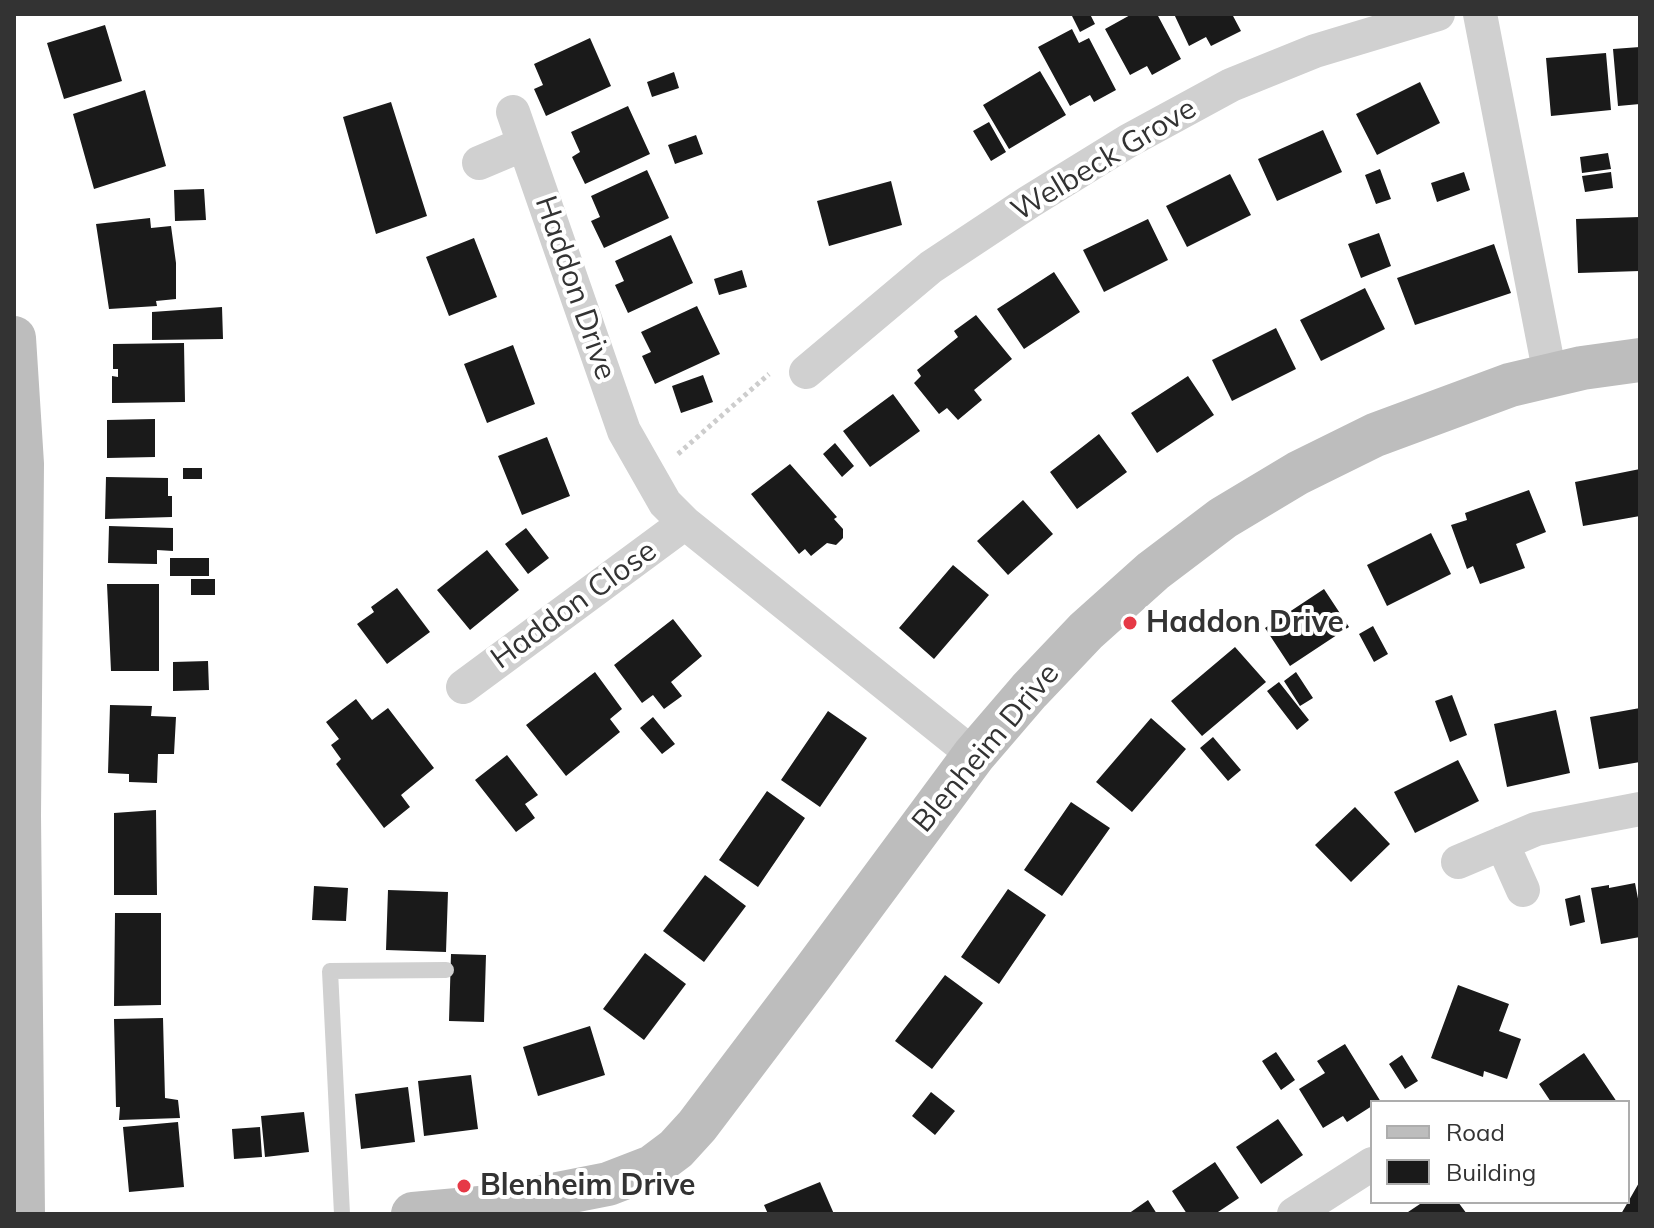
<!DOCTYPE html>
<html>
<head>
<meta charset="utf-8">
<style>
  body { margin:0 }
  #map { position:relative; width:1654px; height:1228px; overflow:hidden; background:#fff; font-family:Mulish,sans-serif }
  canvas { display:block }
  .frame { position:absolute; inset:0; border:16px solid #333; pointer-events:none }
  .legend { position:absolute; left:1370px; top:1100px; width:260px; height:104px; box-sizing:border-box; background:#fff; border:2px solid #adadad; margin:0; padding:10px 14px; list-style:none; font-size:24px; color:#333 }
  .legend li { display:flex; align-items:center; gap:16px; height:40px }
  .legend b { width:40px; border:2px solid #adadad }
</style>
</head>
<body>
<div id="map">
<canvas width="1654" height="1228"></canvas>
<div class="frame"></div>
<ul class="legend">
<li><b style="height:10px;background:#bdbdbd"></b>Road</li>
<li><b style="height:22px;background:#1a1a1a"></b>Building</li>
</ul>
</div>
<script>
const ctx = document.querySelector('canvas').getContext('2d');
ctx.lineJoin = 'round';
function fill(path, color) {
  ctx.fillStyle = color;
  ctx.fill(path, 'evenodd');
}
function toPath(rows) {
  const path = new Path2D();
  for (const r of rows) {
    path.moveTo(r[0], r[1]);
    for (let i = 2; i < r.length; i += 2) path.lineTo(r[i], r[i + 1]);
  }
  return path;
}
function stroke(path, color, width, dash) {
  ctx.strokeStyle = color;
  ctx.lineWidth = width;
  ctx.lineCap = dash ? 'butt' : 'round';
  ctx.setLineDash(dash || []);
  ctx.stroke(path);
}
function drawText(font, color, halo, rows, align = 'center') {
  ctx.font = font + ' Mulish,sans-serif';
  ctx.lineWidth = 8;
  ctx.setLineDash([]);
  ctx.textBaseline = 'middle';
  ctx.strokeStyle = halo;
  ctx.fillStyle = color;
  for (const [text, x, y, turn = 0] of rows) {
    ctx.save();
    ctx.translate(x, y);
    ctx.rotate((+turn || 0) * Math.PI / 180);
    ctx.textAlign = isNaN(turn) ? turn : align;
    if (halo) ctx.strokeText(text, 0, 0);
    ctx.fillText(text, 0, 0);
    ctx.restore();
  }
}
fill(toPath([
  [1071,14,1090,14,1095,24,1080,32],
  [1132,14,1157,14,1181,59,1152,75,1147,66,1130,75,1105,29],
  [1174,14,1232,14,1241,31,1211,46,1206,37,1189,46],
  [105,25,122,81,64,99,47,43],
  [1072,29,1079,43,1089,38,1116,90,1094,102,1090,95,1070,106,1038,47],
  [590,38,611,86,546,116,534,89,543,85,534,64],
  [1640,47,1640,104,1618,106,1613,49],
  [1606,53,1611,110,1551,116,1546,58],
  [1040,71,1066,115,1009,149,983,105],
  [674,72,679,88,652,97,647,82],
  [1420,82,1440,123,1377,155,1356,114],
  [145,90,166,166,94,189,73,114],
  [391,102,427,216,376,234,343,117],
  [628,106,650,154,585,184,572,157,580,152,571,132],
  [989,122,1006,152,991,161,973,131],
  [1323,130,1342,172,1277,201,1258,159],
  [696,135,703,154,675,164,668,145],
  [1608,153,1611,169,1582,173,1580,157],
  [1380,169,1391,199,1376,204,1365,175],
  [647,170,669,218,604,248,591,221,600,217,591,196],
  [1464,172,1470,190,1437,202,1431,183],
  [1611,172,1613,188,1585,192,1582,176],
  [1230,174,1251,215,1187,247,1166,206],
  [891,181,902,225,829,246,817,201],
  [204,189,206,220,175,221,174,190],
  [1640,217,1640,271,1578,273,1576,219],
  [150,218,151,228,171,226,176,263,176,299,156,301,157,306,109,309,96,224],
  [1148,219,1168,260,1104,292,1083,250],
  [1379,233,1391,266,1361,278,1348,244],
  [671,235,693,283,628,313,615,285,624,281,615,261],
  [474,238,497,297,449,316,426,257],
  [1494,244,1511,293,1415,325,1397,278],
  [742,270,747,287,719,295,714,279],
  [1054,272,1080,312,1024,349,997,309],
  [1365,288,1385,329,1321,361,1300,320],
  [697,306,720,354,655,384,642,356,651,352,641,332],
  [222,307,223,339,152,340,152,312],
  [976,315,1012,359,974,390,982,400,958,420,947,408,939,414,914,383,921,376,917,370,958,337,954,331],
  [1276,328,1296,369,1232,401,1212,360],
  [184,343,185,402,112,403,112,376,118,377,118,369,113,369,113,344],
  [513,345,535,404,487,423,464,364],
  [703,375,713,402,681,413,672,386],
  [1188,376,1214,415,1157,453,1131,413],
  [893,394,920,431,870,467,843,431],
  [155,419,155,457,107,458,107,420],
  [1099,434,1127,472,1077,509,1050,472],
  [547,437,570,496,522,515,498,456],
  [835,443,854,466,842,477,823,454],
  [790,464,837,517,834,519,843,529,843,538,836,545,827,543,811,556,805,549,799,554,751,494],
  [183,468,202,468,202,479,183,479],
  [1640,469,1640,516,1583,526,1575,482],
  [106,477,168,478,168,496,172,496,172,517,105,519],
  [1529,490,1546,532,1516,544,1525,568,1480,584,1473,566,1467,569,1451,525,1467,520,1465,513],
  [1023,500,1053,534,1008,575,977,541],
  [109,526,173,528,173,551,157,550,157,564,108,563],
  [526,528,549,558,528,574,505,544],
  [1431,533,1451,574,1387,606,1367,565],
  [487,550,519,590,470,630,437,590],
  [170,558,209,558,209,576,170,576],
  [953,565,989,595,934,659,899,628],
  [191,579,215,579,215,595,191,595],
  [107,584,159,584,159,671,111,671],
  [397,588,430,632,387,664,357,624,374,612,371,607],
  [1324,589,1349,627,1290,666,1265,628],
  [673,619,702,656,671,682,682,696,664,709,653,695,642,703,614,665],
  [1373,626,1388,654,1374,662,1359,634],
  [1235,647,1266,682,1202,736,1171,701],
  [208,661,209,690,173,691,173,662],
  [595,672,622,709,610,719,620,732,566,776,526,725],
  [1296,672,1313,698,1300,706,1284,681],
  [1279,682,1309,720,1297,730,1267,691],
  [1452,695,1467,735,1450,742,1435,701],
  [356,699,372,720,388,708,434,768,401,795,410,807,384,828,336,764,341,759,331,745,339,739,326,722],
  [110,705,152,706,151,716,176,717,174,754,158,754,157,783,129,782,129,774,108,773],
  [1640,708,1640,762,1599,769,1590,717],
  [1556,710,1570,773,1507,787,1494,724],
  [828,711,867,738,820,807,781,780],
  [653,717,675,744,662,754,640,728],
  [1151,718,1186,749,1132,812,1096,782],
  [1213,737,1241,770,1228,781,1200,748],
  [507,755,538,795,525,804,535,818,516,832,475,780],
  [1458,760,1479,801,1415,833,1394,792],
  [767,791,805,818,758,887,719,860],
  [1071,802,1110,828,1062,896,1024,870],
  [1355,807,1390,844,1351,882,1315,845],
  [156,810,157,895,114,895,114,813],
  [705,875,746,906,704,962,663,931],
  [1635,883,1640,909,1640,937,1601,944,1591,888,1609,885,1609,888],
  [314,886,348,888,346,921,312,920],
  [1008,889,1046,915,999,984,961,957],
  [388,890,448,892,446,952,386,950],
  [1580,895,1585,922,1570,926,1565,899],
  [115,913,161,913,161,1005,114,1006],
  [645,953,686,984,644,1040,603,1009],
  [451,954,486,955,484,1022,449,1021],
  [945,975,983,1003,932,1069,895,1041],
  [1458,985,1509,1004,1499,1031,1521,1039,1507,1079,1484,1071,1483,1077,1431,1058],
  [163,1018,165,1098,178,1100,180,1118,119,1120,120,1107,116,1107,114,1019],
  [590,1026,605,1075,538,1096,523,1047],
  [1345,1044,1381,1102,1372,1102,1372,1106,1347,1122,1343,1116,1323,1128,1299,1089,1325,1073,1317,1061],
  [1276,1052,1295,1080,1281,1090,1262,1061],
  [1584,1053,1617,1102,1551,1102,1539,1084],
  [1402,1055,1418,1081,1405,1089,1389,1064],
  [471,1075,478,1129,424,1136,418,1081],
  [408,1087,415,1142,361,1149,355,1094],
  [931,1092,955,1111,935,1135,912,1116],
  [304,1112,309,1152,265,1157,261,1116],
  [1278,1119,1303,1155,1261,1184,1236,1147],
  [178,1122,184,1187,129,1192,123,1127],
  [260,1127,262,1157,234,1159,232,1129],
  [1215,1162,1239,1198,1215,1214,1187,1214,1172,1191],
  [1640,1181,1640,1214,1621,1214,1628,1202],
  [820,1182,834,1214,768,1214,764,1205],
  [1148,1200,1157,1214,1128,1214],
  [1423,1202,1458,1202,1467,1214,1405,1214]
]), '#1a1a1a');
stroke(toPath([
  [678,454,769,374]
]), '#cdcdcd', 5, [4, 4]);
stroke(toPath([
  [342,1214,330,971,446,970]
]), '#d0d0d0', 16);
stroke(toPath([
  [1480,14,1550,375],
  [513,112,624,431,665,503,685,523,974,755],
  [479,163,524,144],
  [806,372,931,267,1029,202,1128,141,1231,85,1315,51,1438,14],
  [463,687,685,523],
  [1502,843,1523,890],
  [1458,862,1536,829,1640,809],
  [1294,1214,1372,1164]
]), '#d0d0d0', 34);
stroke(toPath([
  [14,338,22,464,19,815,23,1214],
  [413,1214,491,1207,608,1184,652,1167,676,1149,697,1126,812,974,974,755,1029,691,1086,631,1153,571,1223,518,1298,473,1375,435,1510,385,1582,368,1640,360]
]), '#bdbdbd', 44);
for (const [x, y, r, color] of [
  [1130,623,8,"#e63946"],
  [464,1186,8,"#e63946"]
]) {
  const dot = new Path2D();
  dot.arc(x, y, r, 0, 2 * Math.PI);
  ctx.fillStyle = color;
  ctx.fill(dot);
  stroke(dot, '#fff', 3);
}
drawText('30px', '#333', '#fff', [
  ["Welbeck Grove",1104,160,-31],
  ["Haddon Drive",575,288,71],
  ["Haddon Close",574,605,-36],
  ["Blenheim Drive",986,748,-50]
]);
drawText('bold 30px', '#333', '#fff', [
  ["Haddon Drive",1146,623],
  ["Blenheim Drive",480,1186]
], 'left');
</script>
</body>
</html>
